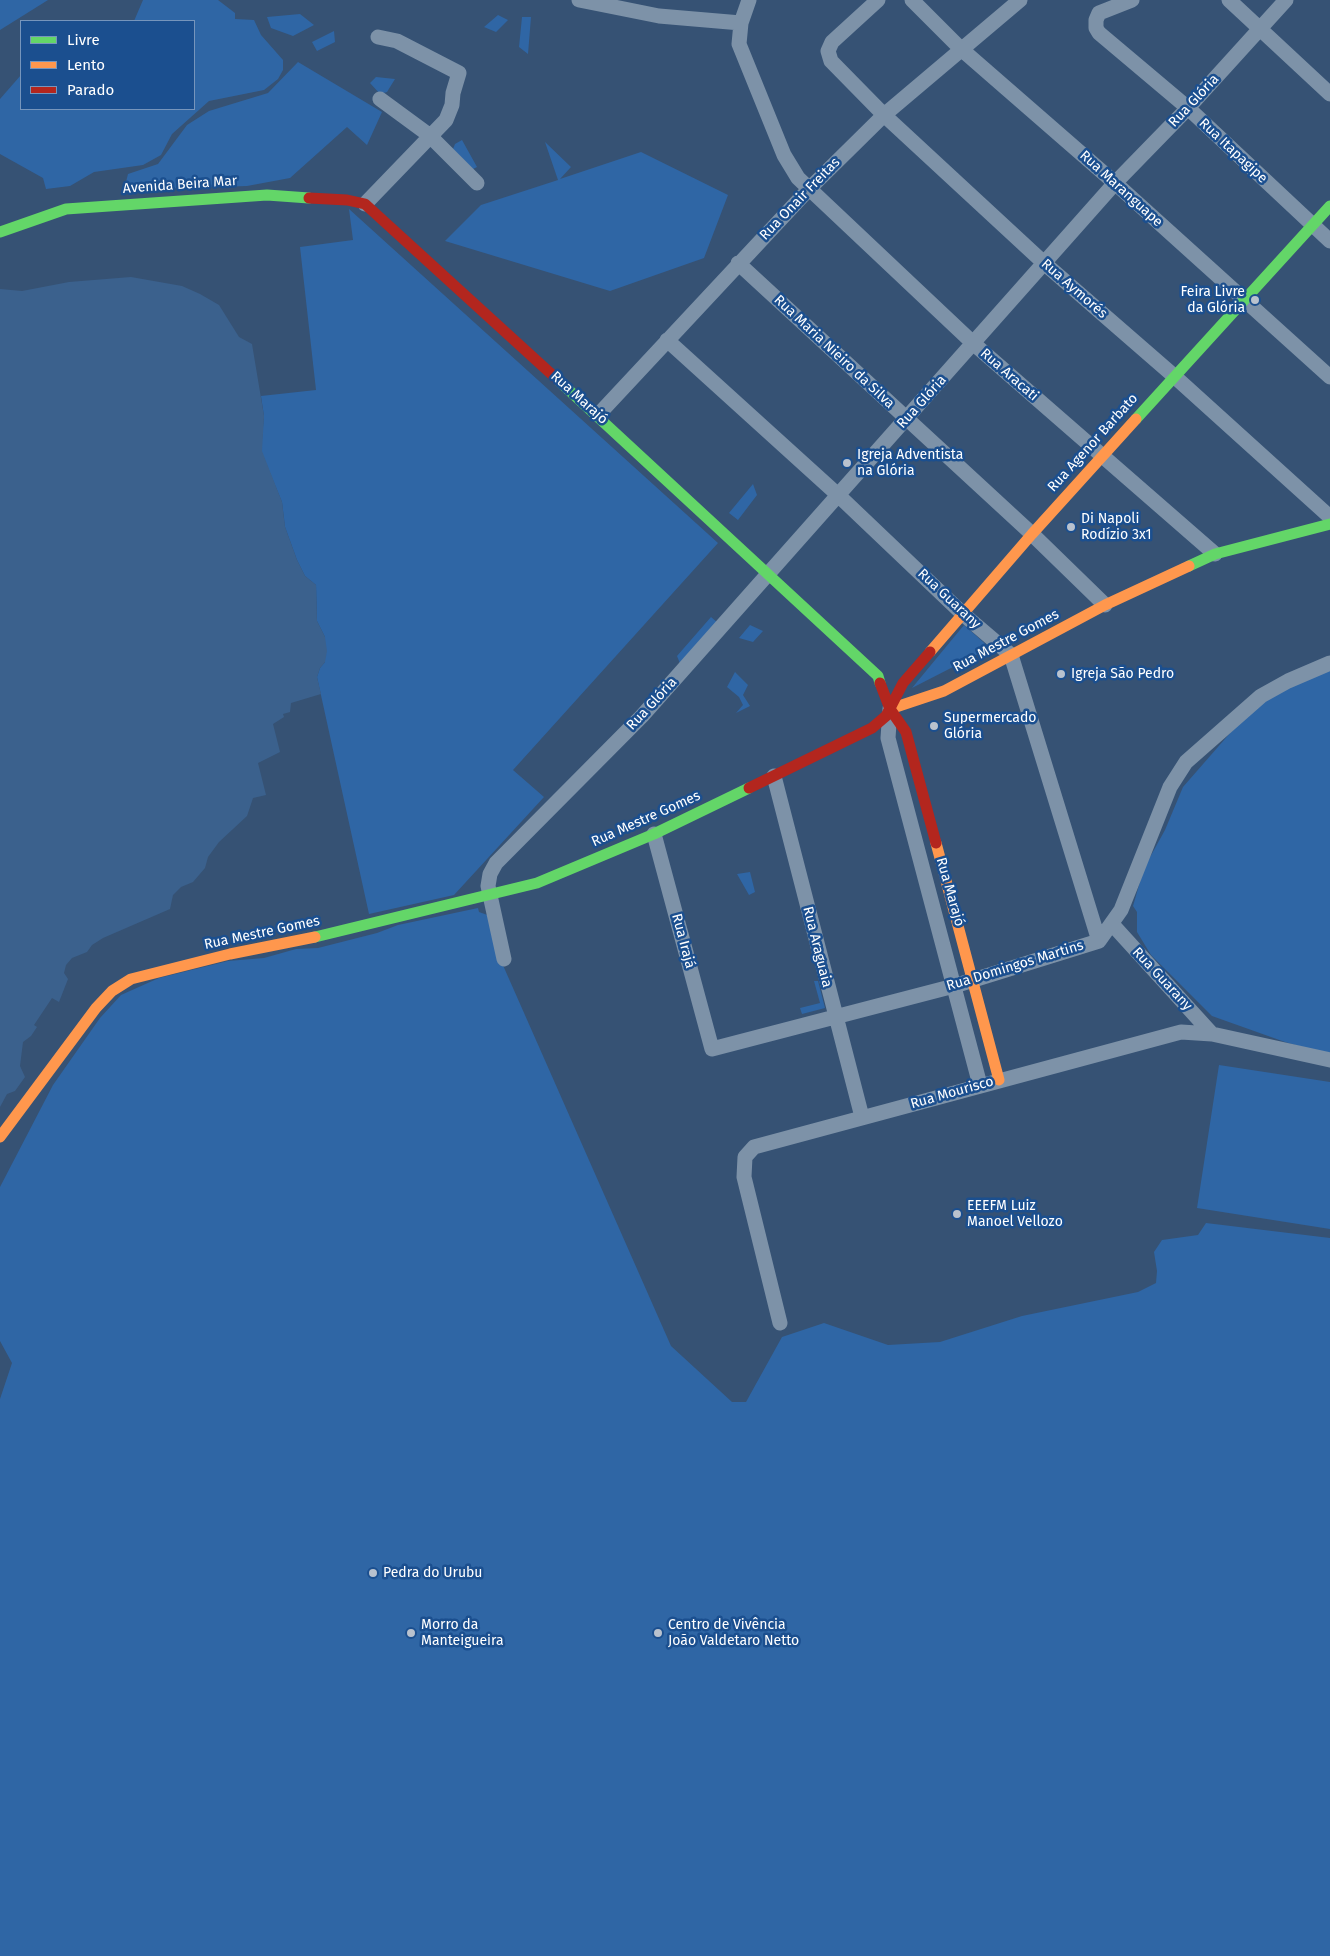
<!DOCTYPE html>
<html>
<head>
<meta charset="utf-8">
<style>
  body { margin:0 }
  #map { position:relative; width:1330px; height:1956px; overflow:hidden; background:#365274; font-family:"Fira Sans",sans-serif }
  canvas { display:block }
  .legend { position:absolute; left:20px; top:20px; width:175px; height:90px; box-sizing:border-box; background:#1b4f8f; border:1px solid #7695bc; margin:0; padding:6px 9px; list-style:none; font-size:15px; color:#fff }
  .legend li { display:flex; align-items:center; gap:10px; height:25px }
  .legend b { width:25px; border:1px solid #7695bc }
</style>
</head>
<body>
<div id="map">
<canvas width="1330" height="1956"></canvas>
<ul class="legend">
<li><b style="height:6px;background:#63d668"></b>Livre</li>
<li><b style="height:6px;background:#ff974d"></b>Lento</li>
<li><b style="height:6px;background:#b3261e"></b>Parado</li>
</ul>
</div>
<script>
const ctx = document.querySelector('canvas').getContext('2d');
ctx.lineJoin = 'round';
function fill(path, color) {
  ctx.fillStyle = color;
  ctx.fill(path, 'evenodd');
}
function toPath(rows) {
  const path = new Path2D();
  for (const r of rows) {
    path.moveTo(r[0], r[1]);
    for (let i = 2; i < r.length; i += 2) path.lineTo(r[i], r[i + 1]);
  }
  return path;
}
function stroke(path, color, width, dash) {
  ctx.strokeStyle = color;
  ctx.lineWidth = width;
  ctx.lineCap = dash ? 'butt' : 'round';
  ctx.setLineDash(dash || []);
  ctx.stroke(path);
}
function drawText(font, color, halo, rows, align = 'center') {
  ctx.font = font + ' "Fira Sans",sans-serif';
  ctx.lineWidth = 5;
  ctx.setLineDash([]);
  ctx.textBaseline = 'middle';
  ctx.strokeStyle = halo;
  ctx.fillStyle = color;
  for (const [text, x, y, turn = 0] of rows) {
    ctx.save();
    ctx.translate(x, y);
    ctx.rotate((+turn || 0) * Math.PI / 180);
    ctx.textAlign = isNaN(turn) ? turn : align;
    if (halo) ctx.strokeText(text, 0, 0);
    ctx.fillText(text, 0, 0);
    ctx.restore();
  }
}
fill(toPath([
  [0,0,48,0,0,30],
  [143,0,218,0,235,13,235,19,254,20,261,35,283,60,283,70,278,79,264,90,209,101,172,134,161,155,143,165,94,172,70,186,46,189,43,178,0,154,0,99,21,75,21,109,194,109,194,21,134,21],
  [300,14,314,25,293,36,271,28,267,17],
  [498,15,508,20,496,32,484,27],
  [522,17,531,17,528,54,519,47],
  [334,31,335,42,317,51,312,42],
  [298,62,382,112,367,145,347,127,290,178,247,186,124,190,128,174,158,164,187,125,209,111,268,93],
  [376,77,395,79,387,92,380,94,370,83],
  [462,140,477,167,473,169,453,149,455,144],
  [545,142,571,167,560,179,641,152,728,195,704,258,610,291,445,241,481,205,558,180],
  [349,209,718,543,513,770,544,797,454,895,369,914,317,677,320,668,325,662,325,637,317,621,316,585,305,576,297,560,285,527,282,502,261,451,264,416,261,396,316,390,300,247,353,240],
  [753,484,757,495,738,520,729,513],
  [711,617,718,623,681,666,677,656],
  [750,625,763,631,753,642,739,638],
  [964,625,990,648,912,688],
  [1330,667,1330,1055,1285,1042,1212,1016,1151,955,1137,932,1137,912,1133,906,1144,868,1165,830,1183,787,1245,716,1300,676],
  [735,672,748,685,743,695,750,706,736,713,743,705,739,697,727,687],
  [750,872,755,892,749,895,737,874],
  [478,908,479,912,493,917,498,954,671,1346,732,1402,746,1402,782,1337,824,1323,888,1345,940,1342,1022,1316,1138,1292,1156,1283,1157,1271,1154,1252,1162,1240,1198,1235,1206,1223,1330,1238,1330,1956,0,1956,0,1399,12,1363,0,1341,0,1187,53,1085,100,1018,121,995,159,978,228,961,264,958,296,949,318,948,377,933,398,925],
  [814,981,818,981,825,1008,802,1014,800,1008,820,1003],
  [1219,1065,1330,1082,1330,1229,1197,1208]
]), '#2f66a5');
fill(toPath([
  [131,277,182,286,200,294,219,305,239,337,252,344,264,416,262,451,282,502,285,527,297,560,305,576,316,585,317,621,325,637,327,651,325,662,320,668,317,677,321,694,291,703,290,712,283,714,284,717,273,724,280,752,258,763,266,795,253,798,247,816,219,842,208,857,205,868,193,882,181,887,173,895,170,909,103,938,92,945,87,952,72,958,66,965,64,973,68,979,59,1002,52,998,34,1025,37,1027,31,1036,23,1042,20,1066,25,1077,15,1091,7,1094,0,1107,0,289,22,291,69,282]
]), '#3b618d');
stroke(toPath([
  [579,0,659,16,741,23],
  [749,0,741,23,739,44,784,155,798,178,974,344,1215,554],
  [878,0,832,42,828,51,831,61,884,115,1044,263,1174,376,1330,517],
  [912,0,960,48,1115,183,1330,377],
  [1132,0,1099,13,1096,20,1096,28,1099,33,1188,108,1330,241],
  [1229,0,1330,94],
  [380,99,429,135,477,183],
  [365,204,446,120,452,105,453,93,459,73,397,41,378,37],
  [738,263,1032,534,1105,605],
  [667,340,838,495,963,614,1011,655,1099,941],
  [598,415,809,189,884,115,1020,0],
  [890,709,888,738,980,1085],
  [774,776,862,1117],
  [654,834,712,1049,954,986,1099,941,1121,910,1170,787,1186,762,1261,696,1288,681,1330,663],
  [1112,924,1212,1034],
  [504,959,488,886,490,874,496,863,642,716,1115,183,1188,108,1286,0],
  [780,1323,744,1177,745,1157,754,1147,1181,1032,1212,1034,1330,1060]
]), '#7d92a8', 15);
stroke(toPath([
  [0,232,66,209,267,195,309,198],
  [559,381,878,676,880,683],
  [1136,419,1330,206],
  [1189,566,1215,554,1330,524],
  [315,937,537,883,654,834,749,788]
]), '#63d668', 11);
stroke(toPath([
  [930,652,1032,534,1136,419],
  [890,709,944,691,1105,605,1189,566],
  [936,843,999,1080],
  [0,1137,96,1008,112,991,131,979,230,954,315,937]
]), '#ff974d', 11);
stroke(toPath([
  [309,198,347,200,365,204,559,381],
  [880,683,890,709,906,732,936,843],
  [749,788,872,728,886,716,903,683,930,652]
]), '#b3261e', 11);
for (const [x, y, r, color] of [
  [1255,300,5,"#b9c2ce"],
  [847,463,5,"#b9c2ce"],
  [1071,527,5,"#b9c2ce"],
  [1061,674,5,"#b9c2ce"],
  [934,726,5,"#b9c2ce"],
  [957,1214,5,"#b9c2ce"],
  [373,1573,5,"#b9c2ce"],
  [411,1633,5,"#b9c2ce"],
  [658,1633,5,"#b9c2ce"]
]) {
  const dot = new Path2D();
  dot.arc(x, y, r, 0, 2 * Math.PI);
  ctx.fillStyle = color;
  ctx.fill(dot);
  stroke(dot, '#1b4f8f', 2);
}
drawText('14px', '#fff', '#1b4f8f', [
  ["Rua Glória",1194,101,-47],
  ["Rua Itapagipe",1233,151,43],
  ["Avenida Beira Mar",180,185,-4],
  ["Rua Maranguape",1121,189,42],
  ["Rua Onair Freitas",800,199,-46],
  ["Rua Aymorés",1074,289,41],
  ["Rua Maria Nieiro da Silva",834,352,43],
  ["Rua Aracati",1009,375,41],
  ["Rua Marajó",579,398,42],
  ["Rua Glória",922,402,-48],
  ["Rua Agenor Barbato",1093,443,-48],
  ["Rua Guarany",949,599,43],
  ["Rua Mestre Gomes",1006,641,-28],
  ["Rua Glória",652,704,-47],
  ["Rua Mestre Gomes",646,819,-24],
  ["Rua Marajó",950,892,74],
  ["Rua Mestre Gomes",262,933,-12],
  ["Rua Irajá",683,941,75],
  ["Rua Araguaia",817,947,76],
  ["Rua Domingos Martins",1015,966,-17],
  ["Rua Guarany",1162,979,47],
  ["Rua Mourisco",952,1093,-16]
]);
drawText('14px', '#fff', '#1b4f8f', [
  ["Feira Livre",1245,292,"right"],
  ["da Glória",1245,308,"right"],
  ["Igreja Adventista",857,455],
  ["na Glória",857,471],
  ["Di Napoli",1081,519],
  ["Rodízio 3x1",1081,535],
  ["Igreja São Pedro",1071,674],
  ["Supermercado",944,718],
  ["Glória",944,734],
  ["EEEFM Luiz",967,1206],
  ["Manoel Vellozo",967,1222],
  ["Pedra do Urubu",383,1573],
  ["Morro da",421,1625],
  ["Manteigueira",421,1641],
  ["Centro de Vivência",668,1625],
  ["João Valdetaro Netto",668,1641]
], 'left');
</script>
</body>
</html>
